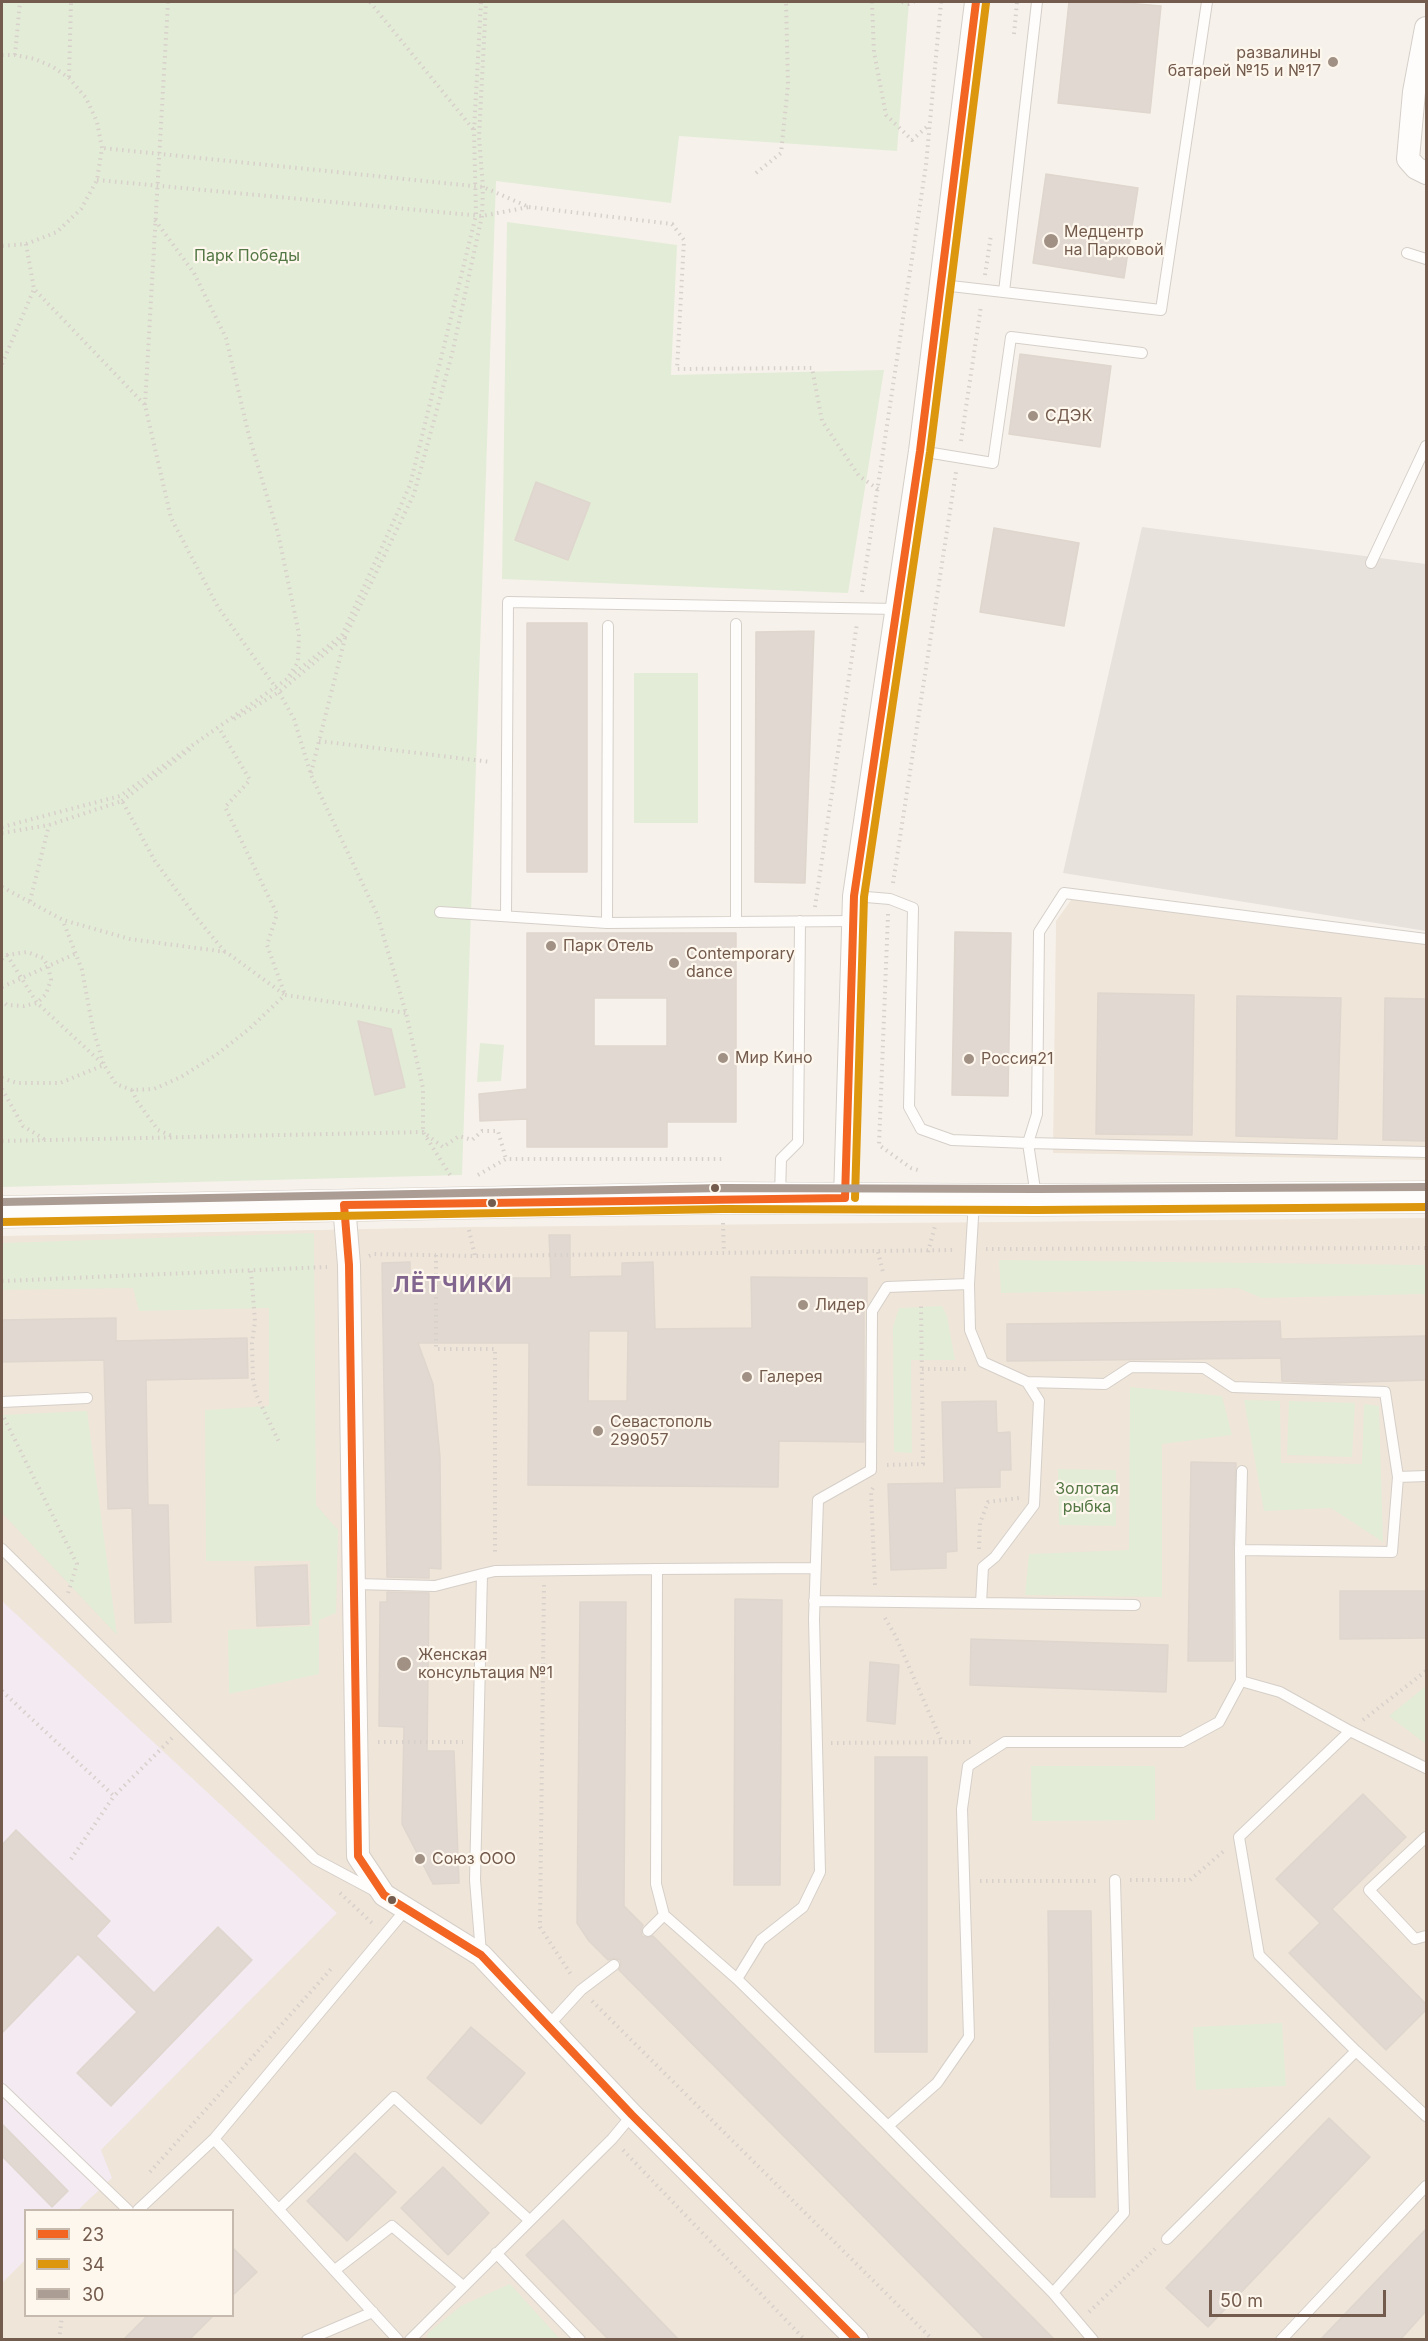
<!DOCTYPE html>
<html>
<head>
<meta charset="utf-8">
<style>
  body { margin:0 }
  #map { position:relative; width:1428px; height:2341px; overflow:hidden; background:#f6f2eb; font-family:Inter,sans-serif }
  canvas { display:block }
  .frame { position:absolute; inset:0; border:3px solid #735b4d; pointer-events:none }
  .legend { position:absolute; left:24px; top:2209px; width:210px; height:108px; box-sizing:border-box; background:#fef7ed; border:2px solid #c6b9ad; margin:0; padding:8px 10px; list-style:none; font-size:18px; color:#735b4d }
  .legend li { display:flex; align-items:center; gap:12px; height:30px }
  .legend b { width:30px; border:2px solid #c6b9ad }
  .scale { position:absolute; left:1209px; top:2290px; width:177px; height:27px; box-sizing:border-box; border:3px solid #735b4d; border-top:0; padding-left:8px; font-size:18px; line-height:21px; white-space:nowrap; color:#735b4d; -webkit-text-stroke:4px #fef7ed; paint-order:stroke }
</style>
</head>
<body>
<div id="map">
<canvas width="1428" height="2341"></canvas>
<div class="frame"></div>
<ul class="legend">
<li><b style="height:8px;background:#f26522"></b>23</li>
<li><b style="height:8px;background:#dd970f"></b>34</li>
<li><b style="height:8px;background:#ab9d94"></b>30</li>
</ul>
<div class="scale">50 m</div>
</div>
<script>
const ctx = document.querySelector('canvas').getContext('2d');
ctx.lineJoin = 'round';
function fill(path, color) {
  ctx.fillStyle = color;
  ctx.fill(path, 'evenodd');
}
function toPath(rows) {
  const path = new Path2D();
  for (const r of rows) {
    path.moveTo(r[0], r[1]);
    for (let i = 2; i < r.length; i += 2) path.lineTo(r[i], r[i + 1]);
  }
  return path;
}
function stroke(path, color, width, dash) {
  ctx.strokeStyle = color;
  ctx.lineWidth = width;
  ctx.lineCap = dash ? 'butt' : 'round';
  ctx.setLineDash(dash || []);
  ctx.stroke(path);
}
function drawText(font, color, halo, rows, align = 'center') {
  ctx.font = font + ' Inter,sans-serif';
  ctx.lineWidth = 4.5;
  ctx.setLineDash([]);
  ctx.textBaseline = 'middle';
  ctx.strokeStyle = halo;
  ctx.fillStyle = color;
  for (const [text, x, y, turn = 0] of rows) {
    ctx.save();
    ctx.translate(x, y);
    ctx.rotate((+turn || 0) * Math.PI / 180);
    ctx.textAlign = isNaN(turn) ? turn : align;
    if (halo) ctx.strokeText(text, 0, 0);
    ctx.fillText(text, 0, 0);
    ctx.restore();
  }
}
fill(toPath([
  [1079,889,1426,934,1426,1160,1053,1153,1056,921],
  [1426,1218,1426,2339,2,2339,2,1236,473,1227],
  [26,2210,232,2210,232,2316,26,2316]
]), '#efe5d9');
fill(toPath([
  [1142,527,1426,564,1426,931,1063,873]
]), '#e8e2dc');
fill(toPath([
  [2,1601,337,1913,101,2150,112,2178,78,2210,26,2210,25,2260,2,2283]
]), '#f3eaf2');
fill(toPath([
  [2,2,909,2,897,151,679,136,671,203,496,181,462,1175,2,1187],
  [507,222,677,245,671,375,884,370,848,593,502,579],
  [634,673,698,673,698,823,634,823],
  [480,1043,504,1045,501,1081,477,1082],
  [314,1233,316,1505,338,1530,336,1613,319,1620,319,1674,229,1694,228,1630,312,1626,310,1561,206,1561,205,1410,269,1406,269,1308,139,1311,133,1288,2,1290,2,1243],
  [999,1260,1426,1265,1426,1296,1422,1294,1262,1298,1238,1288,1001,1293],
  [942,1306,947,1316,955,1360,911,1360,912,1453,894,1452,893,1327,899,1308],
  [1130,1387,1222,1396,1232,1435,1162,1444,1162,1597,1025,1595,1029,1554,1129,1550],
  [1244,1400,1280,1401,1281,1463,1362,1464,1364,1404,1379,1406,1383,1542,1331,1508,1264,1511],
  [1289,1401,1355,1403,1352,1457,1287,1455],
  [87,1411,117,1635,2,1513,2,1415],
  [1058,1469,1116,1470,1116,1526,1059,1525],
  [1426,1686,1426,1744,1389,1716],
  [1031,1766,1155,1766,1155,1820,1032,1821],
  [1282,2023,1286,2086,1196,2090,1193,2027],
  [510,2284,560,2339,427,2339,428,2333,461,2306]
]), '#e3ecd7');
const building = toPath([
  [1069,2,1115,2,1161,6,1150,113,1058,103,1069,2],
  [1046,174,1138,188,1124,278,1033,263,1046,174],
  [1020,354,1111,366,1100,447,1009,434,1020,354],
  [536,482,590,503,568,560,515,540,536,482],
  [994,528,1079,543,1064,626,980,612,994,528],
  [527,623,587,623,587,872,527,872,527,623],
  [814,631,805,883,755,882,756,632,814,631],
  [955,932,1011,933,1008,1096,952,1095,955,932],
  [527,933,736,933,736,1122,667,1122,667,1147,527,1147,527,1119,480,1121,479,1094,527,1089,527,933],
  [594,998,667,998,667,1046,594,1046,594,998],
  [1098,993,1194,995,1192,1135,1096,1134,1098,993],
  [1237,996,1341,998,1337,1139,1236,1136,1237,996],
  [1385,998,1426,999,1426,1141,1383,1140,1385,998],
  [358,1021,391,1029,405,1087,375,1095,358,1021],
  [549,1235,570,1235,570,1277,622,1276,622,1263,653,1262,655,1329,752,1328,751,1277,867,1278,867,1305,864,1311,864,1442,779,1441,778,1487,528,1485,529,1343,418,1343,433,1384,440,1457,441,1569,429,1568,429,1578,387,1577,382,1263,410,1262,410,1276,506,1275,506,1278,551,1278,549,1235],
  [589,1331,628,1331,627,1401,588,1401,589,1331],
  [116,1318,116,1341,247,1338,248,1378,146,1380,148,1505,168,1505,171,1622,135,1623,132,1508,108,1509,104,1360,2,1362,2,1320,116,1318],
  [1280,1321,1281,1339,1426,1336,1426,1380,1329,1383,1282,1381,1281,1358,1007,1361,1007,1324,1280,1321],
  [996,1401,997,1433,1010,1432,1011,1470,1000,1470,1000,1487,955,1488,957,1551,946,1552,946,1568,891,1570,888,1484,944,1483,942,1402,996,1401],
  [1191,1462,1236,1463,1233,1550,1233,1661,1188,1661,1191,1462],
  [307,1565,309,1624,257,1626,255,1567,307,1565],
  [1340,1591,1426,1591,1426,1638,1340,1639,1340,1591],
  [387,1592,429,1593,427,1751,454,1751,459,1883,433,1884,402,1824,404,1727,379,1726,380,1602,387,1602,387,1592],
  [735,1599,782,1600,780,1885,734,1885,735,1599],
  [580,1602,626,1602,624,1906,643,1925,641,1930,642,1936,647,1938,653,1936,1055,2340,986,2340,619,1970,621,1965,620,1960,614,1958,608,1960,589,1941,577,1923,580,1602],
  [971,1639,1168,1645,1166,1692,970,1685,971,1639],
  [870,1662,899,1665,895,1724,867,1721,870,1662],
  [875,1757,927,1757,927,2052,875,2052,875,1757],
  [1363,1794,1406,1837,1332,1909,1426,2004,1426,2010,1386,2050,1289,1953,1320,1923,1276,1879,1363,1794],
  [16,1830,110,1921,96,1936,154,1993,218,1927,252,1960,111,2106,77,2073,137,2012,78,1954,2,2033,2,1845,16,1830],
  [1048,1911,1091,1911,1095,2197,1051,2197,1048,1911],
  [471,2027,525,2073,481,2124,427,2078,471,2027],
  [1329,2118,1370,2157,1208,2327,1166,2288,1329,2118],
  [2,2124,68,2191,52,2207,2,2156,2,2124],
  [355,2153,396,2192,347,2241,307,2201,355,2153],
  [443,2167,489,2213,448,2255,401,2208,443,2167],
  [563,2220,679,2340,609,2340,526,2255,563,2220],
  [1426,2229,1426,2311,1400,2340,1320,2340,1426,2229],
  [232,2247,257,2272,232,2296,232,2247],
  [147,2316,213,2316,189,2340,123,2340,147,2316]
]);
fill(building, '#e0d8d1');
stroke(building, '#dfd6ce', 1.5);
const lane = toPath([
  [1407,253,1426,259],
  [942,285,1161,310,1207,2],
  [1004,292,1037,2],
  [920,451,993,463,1011,337,1142,353],
  [1371,563,1426,446],
  [854,896,890,899,913,908,909,1107,921,1129,952,1140,1028,1143,1036,1196],
  [440,912,607,923,854,921],
  [506,916,508,602,896,609],
  [736,921,736,624],
  [607,923,608,626],
  [1426,939,1064,893,1039,932,1037,1114,1028,1143,1426,1152],
  [780,1196,781,1159,798,1142,800,921],
  [969,1284,974,1201],
  [2,1402,87,1398],
  [1242,1471,1240,1550,1241,1681,1280,1692,1350,1731,1426,1768],
  [1398,1477,1426,1476],
  [2,1549,315,1859,375,1891],
  [355,1584,435,1586,482,1574],
  [814,1601,981,1603,983,1567,995,1557,1034,1505,1039,1401,1027,1382],
  [981,1603,1135,1605],
  [1350,1731,1239,1837,1259,1955,1356,2051],
  [1426,1837,1369,1890,1415,1939,1426,1936],
  [664,1915,656,1884,657,1569,815,1568],
  [648,1931,664,1915,737,1979,888,2126,937,2083,969,2037,962,1809,968,1766,1005,1742,1182,1742,1219,1722,1241,1681],
  [481,1953,475,1880,482,1574,495,1571,657,1569],
  [737,1979,761,1940,803,1907,820,1872,814,1619,818,1500,871,1470,872,1311,887,1287,969,1284,970,1330,983,1362,1027,1382,1105,1384,1131,1367,1204,1368,1233,1387,1385,1392,1398,1477,1392,1552,1240,1550],
  [548,2026,581,1990,614,1965],
  [2,2089,128,2210],
  [888,2126,1053,2293,1093,2340],
  [214,2139,398,2340],
  [279,2209,394,2097,528,2219],
  [138,2210,214,2139,407,1908],
  [1167,2239,1356,2051,1426,2116],
  [496,2253,580,2340],
  [335,2270,392,2226,463,2286],
  [1053,2293,1124,2213,1115,1880],
  [307,2340,373,2312],
  [410,2340,612,2139,632,2115],
  [1281,2340,1426,2186]
]);
const street = toPath([
  [1426,28,1414,92,1408,159,1416,168,1426,173],
  [845,1198,854,896,920,451,976,2],
  [344,1205,349,1265,358,1856,384,1895,481,1955,632,2115,857,2340]
]);
const secondary = toPath([
  [2,1212,723,1198,1037,1200,1426,1197]
]);
stroke(lane, '#d5cfc8', 12);
stroke(street, '#d5cfc8', 24);
stroke(secondary, '#d6cfc8', 33);
stroke(toPath([
  [370,2,473,129],
  [872,2,874,52,886,115,912,140,929,125],
  [902,2,909,4,914,2],
  [1014,34,1017,2],
  [2,55,15,55,35,59,53,67,69,78,86,98,97,122,102,148,97,180,81,209,57,232,26,244,2,246],
  [15,55,20,2],
  [69,77,71,2],
  [756,173,781,153,788,85,786,2],
  [97,180,482,216,529,207,483,187,102,148],
  [529,207,672,224,684,240,677,369,812,368,822,421,859,476,878,489],
  [155,220,194,273,226,338,249,436,278,533,299,634,298,662,289,676],
  [26,244,34,289,145,405,171,518,218,607,279,692,294,719,311,775,377,914,406,1013,423,1088,423,1132,452,1178],
  [985,275,991,235],
  [2,364,34,289],
  [145,405,168,2],
  [961,441,981,306],
  [862,592,926,165,941,2],
  [234,719,279,692,345,637,414,494,452,354,482,216,483,187,479,137,486,2],
  [319,741,491,762],
  [311,773,345,638],
  [122,801,193,747],
  [2,827,120,796,287,679,342,635,410,485,476,215,474,131,481,2],
  [2,833,49,825,122,801,155,861,196,917,225,952],
  [893,883,956,472],
  [2,887,63,920,130,939,226,952,285,995,267,945,277,914,225,807,250,780,219,728],
  [30,901,49,825],
  [815,907,857,623],
  [888,914,879,1145,911,1168,918,1170],
  [7,955,37,1003,104,1065,116,1084,132,1090,154,1089,181,1077,216,1055,249,1029,285,995,406,1013],
  [2,959,7,955,27,952,43,958,48,966,51,980,46,994,37,1003,24,1006,7,1005,2,1001],
  [2,987,75,954],
  [2,1078,17,1083,60,1083,104,1065,93,1029,82,970,63,921],
  [2,1089,23,1126,44,1139],
  [132,1090,137,1101,158,1130,172,1136],
  [2,1141,423,1132,443,1147,459,1136,472,1140,482,1131,498,1131,506,1159],
  [478,1175,506,1159,723,1159],
  [723,1223,724,1253],
  [469,1230,475,1256],
  [986,1249,1426,1248],
  [878,1252,883,1272],
  [928,1252,935,1226],
  [436,1255,436,1349,495,1349,495,1555],
  [369,1256,374,1254,475,1256,955,1250],
  [251,1271,255,1321,252,1343,253,1379,256,1394,279,1442],
  [2,1281,327,1267],
  [922,1369,966,1369],
  [4,1418,77,1564,68,1593],
  [887,1465,923,1464,921,1303],
  [873,1488,871,1491,875,1585],
  [979,1549,980,1523,988,1502,1019,1498],
  [544,1585,540,1927,572,1976],
  [885,1618,895,1635,942,1742],
  [2,1691,114,1796,172,1738],
  [1363,1720,1426,1671],
  [378,1742,463,1742],
  [831,1743,974,1742],
  [71,1859,114,1796],
  [1130,1880,1190,1880,1225,1850],
  [980,1881,1099,1881],
  [340,1893,372,1923],
  [592,2001,933,2340],
  [623,2150,805,2340],
  [150,2172,331,1969],
  [1089,2312,1155,2249],
  [59,2340,62,2316]
]), '#d8d0cb', 4, [1.5, 4.5]);
stroke(lane, '#fefdfc', 10);
stroke(street, '#fefdfc', 22);
stroke(secondary, '#fefdfc', 32);
stroke(toPath([
  [845,1198,854,896,920,451,976,2],
  [344,1205,349,1265,358,1856,384,1895,481,1955,632,2115,857,2340],
  [344,1205,845,1198]
]), '#f26522', 8);
stroke(toPath([
  [855,1198,864,897,930,452,986,3],
  [2,1222,723,1209,1037,1210,1426,1207]
]), '#dd970f', 8);
stroke(toPath([
  [2,1202,723,1188,1037,1189,1426,1187]
]), '#ab9d94', 8);
for (const [x, y, r, color] of [
  [1333,62,6,"#a19084"],
  [1051,241,8,"#a19084"],
  [1033,416,6,"#a19084"],
  [551,946,6,"#a19084"],
  [674,963,6,"#a19084"],
  [723,1058,6,"#a19084"],
  [969,1059,6,"#a19084"],
  [715,1188,5,"#735b4d"],
  [492,1203,5,"#735b4d"],
  [803,1305,6,"#a19084"],
  [747,1377,6,"#a19084"],
  [598,1431,6,"#a19084"],
  [404,1664,8,"#a19084"],
  [420,1859,6,"#a19084"],
  [392,1900,5,"#735b4d"]
]) {
  const dot = new Path2D();
  dot.arc(x, y, r, 0, 2 * Math.PI);
  ctx.fillStyle = color;
  ctx.fill(dot);
  stroke(dot, '#fef7ed', 2);
}
drawText('16px', '#735b4d', '#fef7ed', [
  ["развалины",1321,53,"right"],
  ["батарей №15 и №17",1321,71,"right"],
  ["Медцентр",1064,232],
  ["на Парковой",1064,250],
  ["СДЭК",1045,416],
  ["Парк Отель",563,946],
  ["Contemporary",686,954],
  ["dance",686,972],
  ["Мир Кино",735,1058],
  ["Россия21",981,1059],
  ["Лидер",815,1305],
  ["Галерея",759,1377],
  ["Севастополь",610,1422],
  ["299057",610,1440],
  ["Женская",418,1655],
  ["консультация №1",418,1673],
  ["Союз ООО",432,1859]
], 'left');
drawText('16px', '#547845', '#fef7ed', [
  ["Парк Победы",247,256],
  ["Золотая",1087,1489],
  ["рыбка",1087,1507]
]);
ctx.letterSpacing = '1.5px';
drawText('bold 22px', '#81658f', '#fef7ed', [
  ["ЛЁТЧИКИ",453,1285]
]);
ctx.letterSpacing = '0px';
</script>
</body>
</html>
